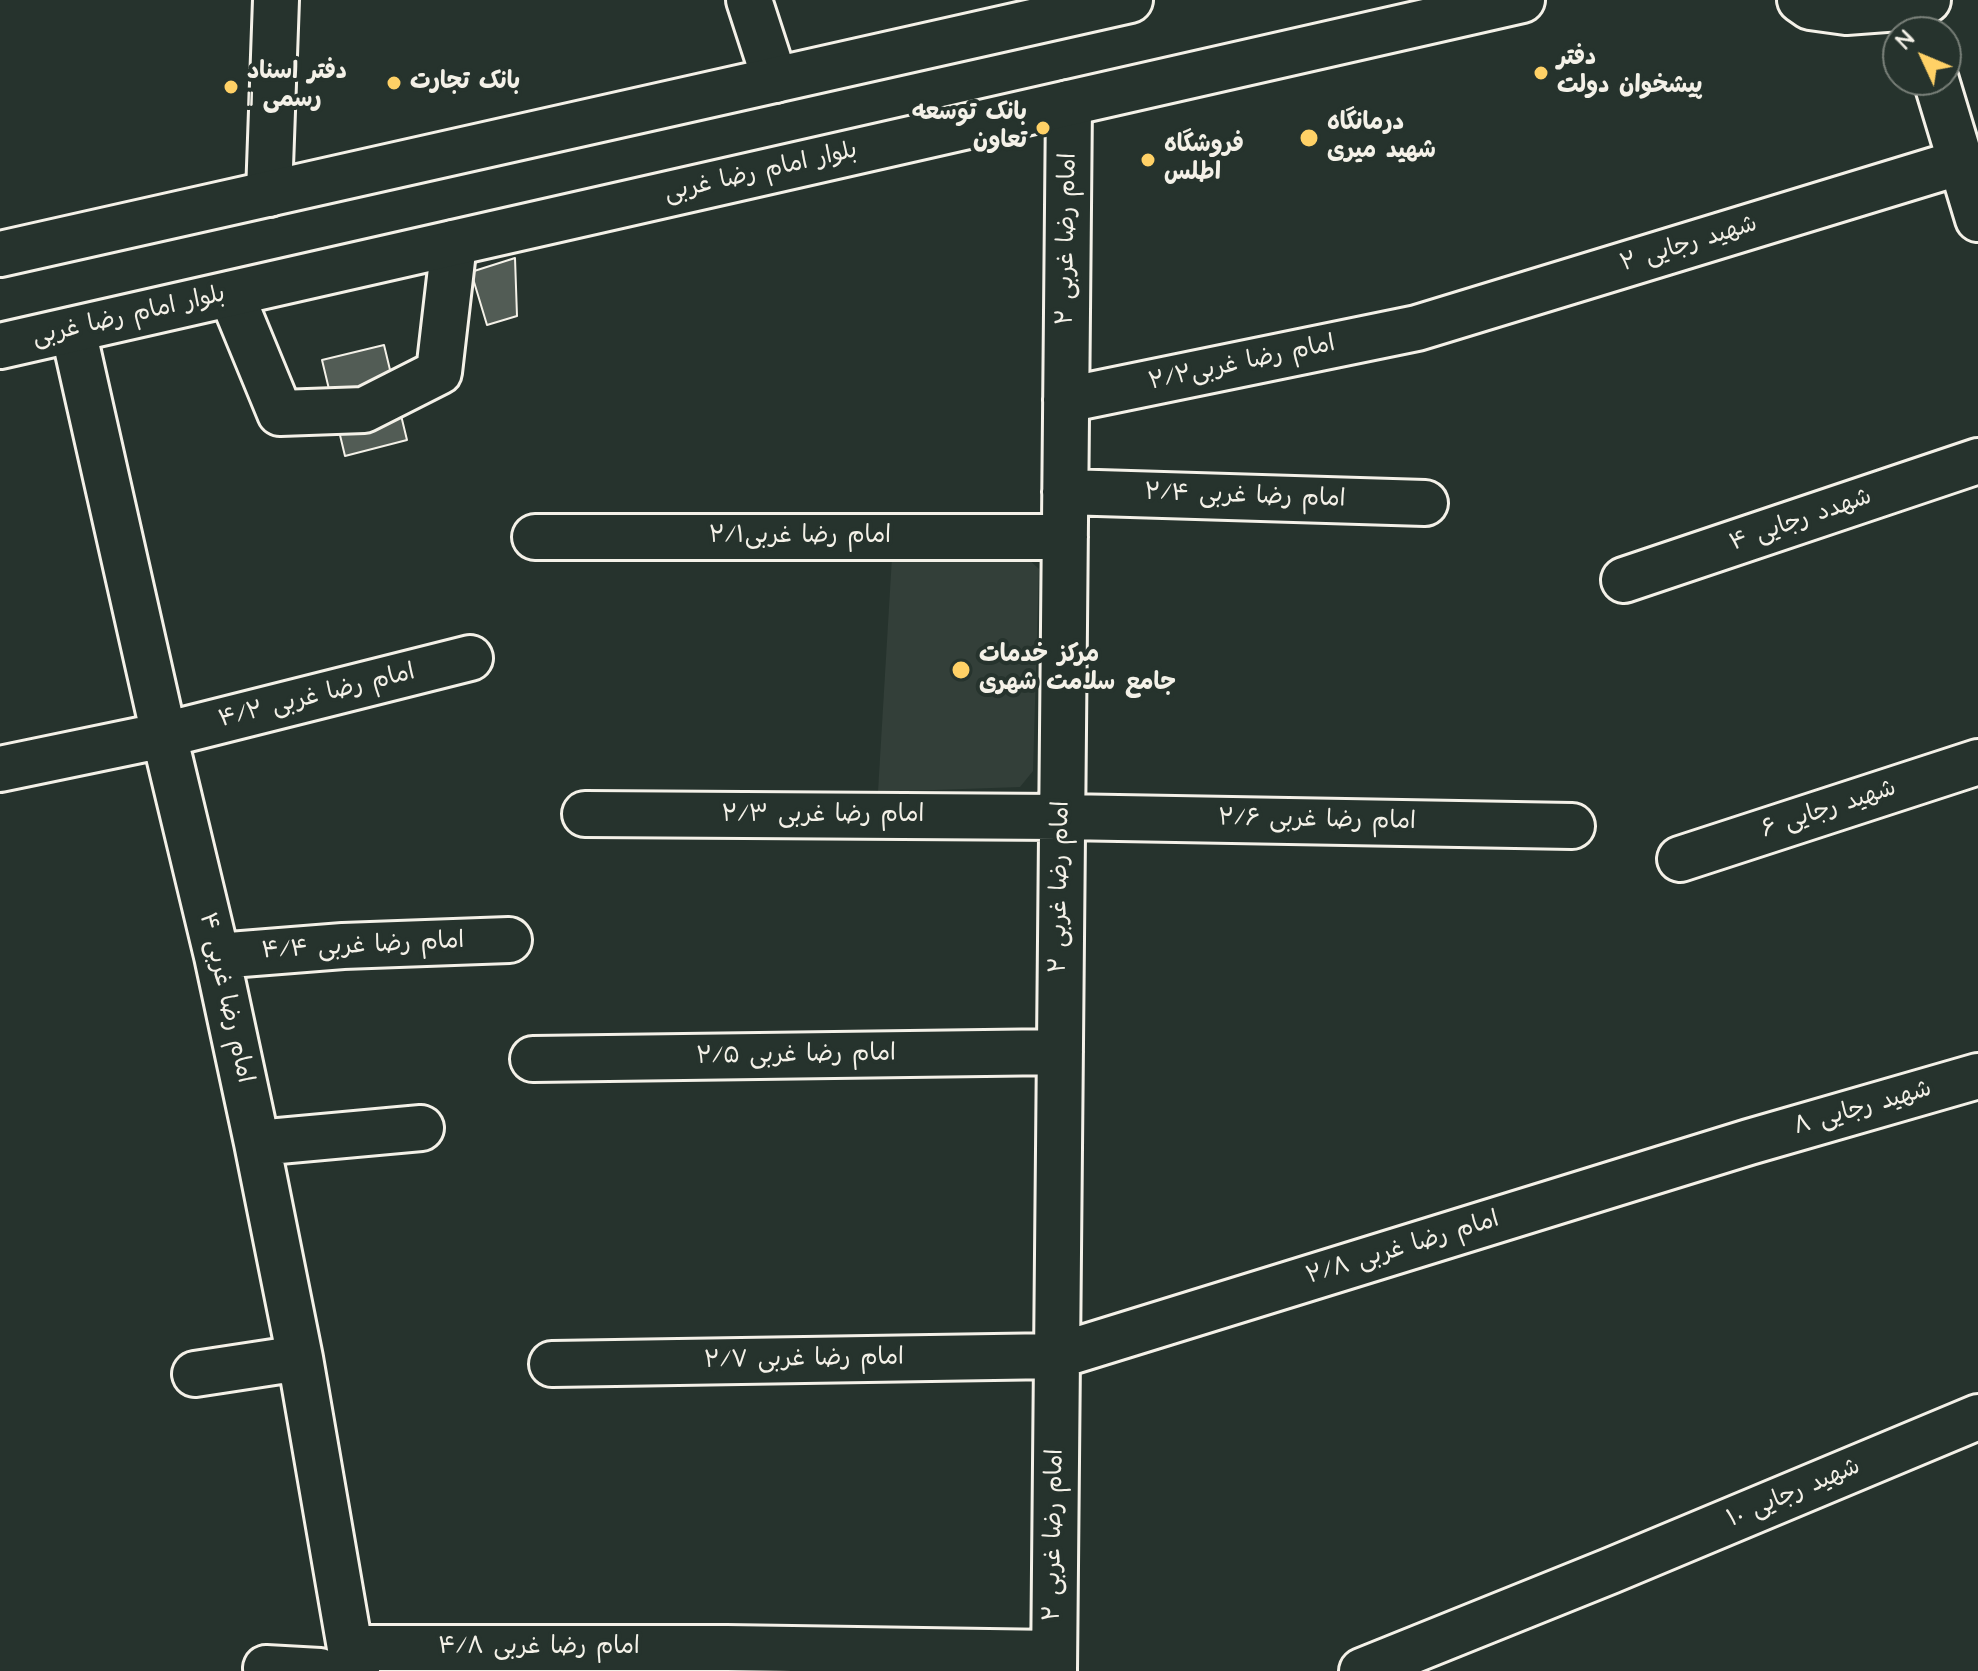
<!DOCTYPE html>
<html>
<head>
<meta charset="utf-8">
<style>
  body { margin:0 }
  #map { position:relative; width:1978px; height:1671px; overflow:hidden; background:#26332d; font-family:"Architects Daughter",sans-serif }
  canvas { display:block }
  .north { position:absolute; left:1882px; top:16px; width:80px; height:80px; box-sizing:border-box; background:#26332d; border:2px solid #787f78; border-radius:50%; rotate:314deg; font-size:22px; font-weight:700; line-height:32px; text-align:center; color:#f4f1e8 }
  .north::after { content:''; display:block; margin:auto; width:28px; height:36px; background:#ffd166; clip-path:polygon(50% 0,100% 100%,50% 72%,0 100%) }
</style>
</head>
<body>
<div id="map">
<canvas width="1978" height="1671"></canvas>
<div class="north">N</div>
</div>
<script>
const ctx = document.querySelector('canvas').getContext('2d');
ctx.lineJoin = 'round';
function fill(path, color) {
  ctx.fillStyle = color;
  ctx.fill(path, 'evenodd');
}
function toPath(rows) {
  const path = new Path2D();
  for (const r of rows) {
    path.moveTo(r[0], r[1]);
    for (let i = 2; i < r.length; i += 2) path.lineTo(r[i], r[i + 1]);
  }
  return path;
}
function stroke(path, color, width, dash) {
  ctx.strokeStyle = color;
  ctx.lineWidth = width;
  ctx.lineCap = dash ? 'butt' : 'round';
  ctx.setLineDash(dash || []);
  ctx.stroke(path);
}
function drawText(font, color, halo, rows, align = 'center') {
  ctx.font = font + ' "Architects Daughter","Playpen Sans Arabic",sans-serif';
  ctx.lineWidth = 8;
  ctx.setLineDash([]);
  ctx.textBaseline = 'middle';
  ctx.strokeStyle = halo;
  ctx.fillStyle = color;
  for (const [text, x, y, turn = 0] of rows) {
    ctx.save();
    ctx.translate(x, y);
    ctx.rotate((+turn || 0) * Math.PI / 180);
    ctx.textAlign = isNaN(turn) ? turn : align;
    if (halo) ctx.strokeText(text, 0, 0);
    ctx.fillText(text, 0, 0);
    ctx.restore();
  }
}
fill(toPath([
  [1025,556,1039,569,1033,771,1020,787,878,792,892,557]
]), '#333f39');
const building = toPath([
  [515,258,517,316,487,325,471,272,515,258],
  [384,345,407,440,345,456,322,360,384,345]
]);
fill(building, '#525c55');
stroke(building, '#f4f1e8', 2);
const minor = toPath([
  [749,0,775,80],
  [1936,80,1978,219],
  [269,194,276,0],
  [231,294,280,413,364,410,439,372,454,243],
  [73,330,164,735,217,956,257,1143,300,1358,350,1648,357,1671],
  [1066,400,1417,328,1961,162],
  [1065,492,1425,503],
  [535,537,1065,537],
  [1624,580,1978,461],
  [0,769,164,735,470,658],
  [585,814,1062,817,1572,826],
  [1680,859,1978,762],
  [217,956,343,946,509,940],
  [533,1059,1060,1052],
  [257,1143,421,1128],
  [552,1364,1057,1356,1749,1142,1978,1076],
  [195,1374,300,1358],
  [350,1648,727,1648,1054,1653],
  [266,1668,320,1671],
  [1054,1671,1069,103],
  [1362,1671,1610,1571,1978,1417]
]);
const major = toPath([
  [1800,0,1810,7,1846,12,1913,7,1928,0],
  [0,254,1130,0],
  [0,346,1522,0]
]);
stroke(minor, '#f4f1e8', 50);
stroke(major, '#f4f1e8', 50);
stroke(minor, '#26332d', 44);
stroke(major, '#26332d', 44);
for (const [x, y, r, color] of [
  [1541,73,8,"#ffd166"],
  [394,83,8,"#ffd166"],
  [231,87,8,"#ffd166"],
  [1043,128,8,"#ffd166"],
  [1309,138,10,"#ffd166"],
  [1148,160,8,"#ffd166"],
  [961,670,10,"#ffd166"]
]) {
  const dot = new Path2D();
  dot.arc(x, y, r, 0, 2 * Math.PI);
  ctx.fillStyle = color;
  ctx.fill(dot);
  stroke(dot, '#26332d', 3);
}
drawText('bold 24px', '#f4f1e8', '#26332d', [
  ["دفتر",1557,59],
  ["پیشخوان دولت",1557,87],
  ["دفتر اسناد",247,73],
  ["رسمی 11",247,101],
  ["بانک تجارت",410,83],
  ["بانک توسعه",1027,114,"right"],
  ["تعاون",1027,142,"right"],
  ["درمانگاه",1327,124],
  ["شهید میری",1327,152],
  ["فروشگاه",1164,146],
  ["اطلس",1164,174],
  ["مرکز خدمات",979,656],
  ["جامع سلامت شهری",979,684]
], 'left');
drawText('24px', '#f4f1e8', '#26332d', [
  ["بلوار امام رضا غربی",761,173,-13],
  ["امام رضا غربی ۲",1068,239,-89],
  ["شهید رجایی ۲",1689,245,-17],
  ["بلوار امام رضا غربی",129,317,-13],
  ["امام رضا غربی۲/۲",1242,364,-12],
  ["امام رضا غربی ۲/۴",1245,497,2],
  ["شهدد رجایی ۴",1801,521,-19],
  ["امام رضا غربی۲/۱",800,537],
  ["امام رضا غربی ۴/۲",317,697,-14],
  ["شهید رجایی ۶",1829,810,-18],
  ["امام رضا غربی ۲/۳",823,816],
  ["امام رضا غربی ۲/۶",1317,821,1],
  ["امام رضا غربی ۲",1061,887,-89],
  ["امام رضا غربی ۴/۴",363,947,-3],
  ["امام رضا غربی ۴",225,998,77],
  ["امام رضا غربی ۲/۵",796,1056,-1],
  ["شهید رجایی ۸",1863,1109,-16],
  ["امام رضا غربی ۲/۸",1403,1249,-17],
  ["امام رضا غربی ۲/۷",804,1360,-1],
  ["شهید رجایی ۱۰",1794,1494,-23],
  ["امام رضا غربی ۲",1055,1535,-89],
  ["امام رضا غربی ۴/۸",539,1648]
]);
</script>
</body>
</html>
